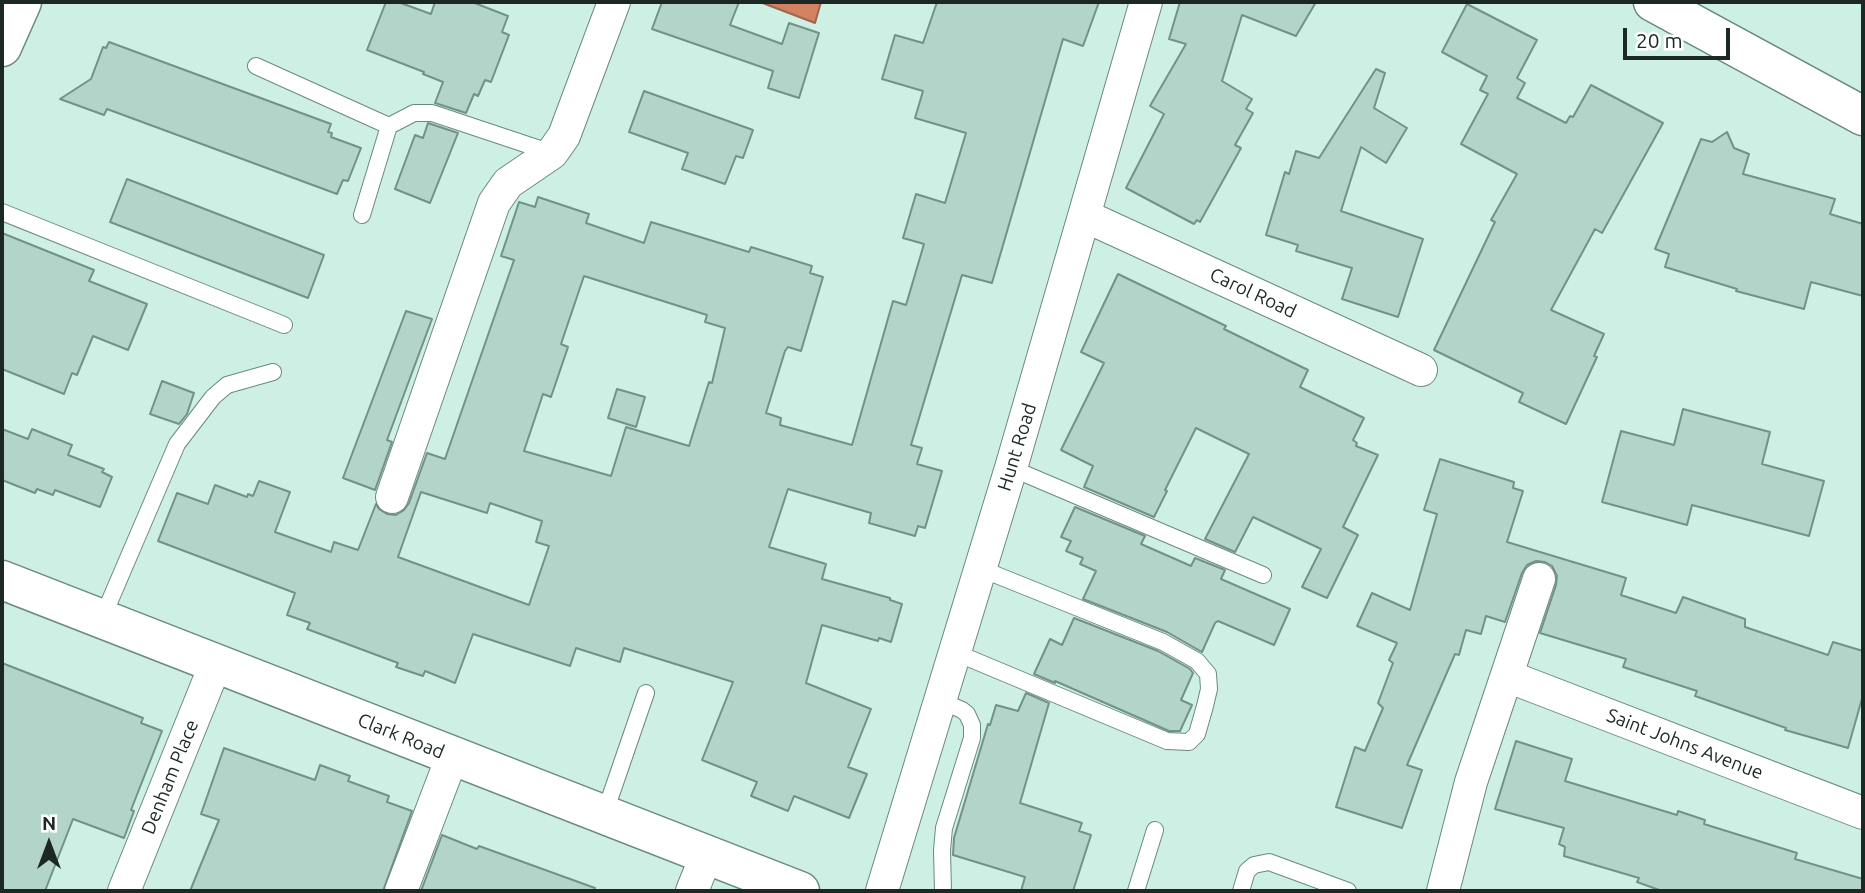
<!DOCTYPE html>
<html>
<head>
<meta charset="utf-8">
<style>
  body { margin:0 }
  #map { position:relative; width:1865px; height:893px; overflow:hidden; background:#cef0e4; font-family:Ubuntu,sans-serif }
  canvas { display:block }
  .frame { position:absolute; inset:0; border:4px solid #1b2824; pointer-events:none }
  .north { position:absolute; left:14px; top:809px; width:70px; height:70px; -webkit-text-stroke:5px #fff; paint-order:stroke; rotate:0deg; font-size:19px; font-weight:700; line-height:28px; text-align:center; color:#1b2824 }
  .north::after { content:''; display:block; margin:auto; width:24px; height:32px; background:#1b2824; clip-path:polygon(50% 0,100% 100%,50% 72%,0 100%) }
  .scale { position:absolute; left:1623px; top:28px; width:107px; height:32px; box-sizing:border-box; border:4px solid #1b2824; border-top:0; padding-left:9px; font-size:21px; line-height:24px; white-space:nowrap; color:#1b2824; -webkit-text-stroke:5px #fff; paint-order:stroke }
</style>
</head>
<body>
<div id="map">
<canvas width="1865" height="893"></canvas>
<div class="frame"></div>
<div class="north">N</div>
<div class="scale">20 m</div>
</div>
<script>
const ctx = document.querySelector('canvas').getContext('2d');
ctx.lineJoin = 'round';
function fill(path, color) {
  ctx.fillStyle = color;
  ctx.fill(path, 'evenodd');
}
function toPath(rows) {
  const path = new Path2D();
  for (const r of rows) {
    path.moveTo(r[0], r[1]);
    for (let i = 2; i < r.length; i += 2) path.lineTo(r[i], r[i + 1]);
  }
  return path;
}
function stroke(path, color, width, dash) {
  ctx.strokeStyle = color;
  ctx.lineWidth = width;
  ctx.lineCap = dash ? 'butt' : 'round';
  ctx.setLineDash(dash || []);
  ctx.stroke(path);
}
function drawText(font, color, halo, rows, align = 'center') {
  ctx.font = font + ' Ubuntu,sans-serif';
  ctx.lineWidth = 5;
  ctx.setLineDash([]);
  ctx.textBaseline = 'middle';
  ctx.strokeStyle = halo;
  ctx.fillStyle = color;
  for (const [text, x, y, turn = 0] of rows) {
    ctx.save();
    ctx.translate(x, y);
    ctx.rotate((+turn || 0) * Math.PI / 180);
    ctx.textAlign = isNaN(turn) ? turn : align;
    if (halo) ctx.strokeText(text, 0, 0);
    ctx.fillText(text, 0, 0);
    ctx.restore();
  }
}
const water = toPath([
  [760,2,821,2,815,23,760,2]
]);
fill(water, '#d28261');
stroke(water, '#9b674f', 2);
const building = toPath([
  [386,2,398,2,431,14,435,2,472,2,508,16,502,32,509,35,491,82,485,80,478,96,474,94,466,113,435,103,443,82,423,74,424,72,367,50,386,2],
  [662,2,739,2,730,25,782,44,789,23,819,33,799,98,768,88,773,71,652,29,662,2],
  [937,2,1099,2,1083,46,1063,39,992,283,962,275,911,445,922,448,917,464,942,471,925,528,918,526,915,536,869,523,871,513,788,489,769,547,826,564,822,579,890,598,890,600,902,604,891,642,879,638,878,641,822,625,806,683,871,709,848,767,867,774,849,818,794,796,788,811,751,796,757,782,702,760,733,682,624,648,620,662,576,648,570,666,473,634,455,683,425,671,423,676,396,667,398,663,307,629,310,623,287,615,295,593,158,541,177,493,208,504,215,485,247,497,248,494,253,496,259,481,290,492,275,532,331,552,334,542,358,550,376,504,379,509,387,514,396,515,404,510,409,503,427,453,445,459,514,260,501,256,519,202,535,207,538,197,589,214,586,223,644,243,651,222,749,252,751,247,812,266,810,273,823,277,801,351,788,347,785,351,766,413,781,418,780,425,852,445,893,301,906,305,924,244,903,238,916,194,945,203,966,133,915,118,923,91,882,79,895,35,923,43,937,2],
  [584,276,707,315,705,322,725,328,712,383,709,382,689,446,626,427,611,476,524,451,543,394,551,397,568,347,561,344,584,276],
  [421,492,487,513,490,503,542,521,536,542,549,546,529,605,398,557,421,492],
  [1180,2,1316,2,1296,36,1242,15,1222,81,1252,99,1246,109,1253,113,1235,145,1241,148,1200,222,1197,220,1194,224,1126,188,1164,114,1150,106,1186,44,1169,39,1180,2],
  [1467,4,1537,40,1517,78,1525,83,1517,98,1566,123,1570,116,1573,117,1591,85,1663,123,1602,233,1595,229,1551,310,1604,334,1594,356,1597,357,1566,424,1519,402,1523,393,1434,350,1495,222,1491,220,1517,174,1461,144,1488,94,1480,90,1487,76,1442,52,1467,4],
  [109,42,331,124,328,132,332,133,331,137,361,148,348,181,343,180,337,194,107,109,104,115,60,99,91,79,103,47,106,48,109,42],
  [1376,69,1385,73,1374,108,1407,128,1386,163,1361,147,1341,211,1423,239,1398,317,1342,299,1352,268,1296,251,1298,245,1266,235,1285,172,1289,174,1296,151,1319,158,1376,69],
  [644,91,753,130,743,158,736,156,725,184,682,169,688,153,629,132,644,91],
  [428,123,458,133,430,203,395,189,415,135,423,138,428,123],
  [1727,132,1734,148,1749,154,1743,174,1835,199,1830,214,1863,224,1863,296,1811,282,1804,309,1736,291,1737,289,1665,267,1669,254,1655,249,1701,139,1712,142,1727,132],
  [127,179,324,255,308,298,110,222,127,179],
  [2,233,94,270,89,281,147,304,128,350,93,336,77,375,72,373,64,394,2,369,2,233],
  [1118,274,1226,326,1224,329,1308,370,1300,387,1364,418,1353,440,1357,443,1356,446,1378,455,1343,527,1358,535,1327,598,1302,587,1321,549,1253,517,1235,552,1205,539,1249,454,1196,428,1165,490,1167,491,1154,517,1084,487,1093,466,1061,450,1104,363,1081,352,1118,274],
  [406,311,432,319,387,440,392,442,375,490,343,478,406,311],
  [162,381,194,393,187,414,179,424,150,414,162,381],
  [617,389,645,397,636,427,608,418,617,389],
  [1683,409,1770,432,1762,464,1824,481,1809,536,1692,505,1687,525,1602,502,1621,431,1674,445,1683,409],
  [2,429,28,439,32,429,72,445,68,455,104,469,102,472,112,477,100,507,55,490,53,495,37,489,35,493,2,480,2,429],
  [1440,459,1514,482,1513,488,1523,491,1507,542,1626,578,1621,595,1676,613,1683,597,1745,619,1745,627,1828,655,1833,642,1863,651,1863,695,1848,748,1785,730,1786,728,1695,696,1697,691,1623,667,1626,659,1540,633,1556,585,1557,576,1552,566,1545,562,1536,561,1527,565,1522,573,1505,622,1486,616,1481,634,1466,630,1459,655,1455,654,1407,765,1422,770,1402,828,1336,807,1355,747,1365,751,1383,708,1378,703,1393,663,1389,660,1397,643,1357,626,1372,593,1410,610,1437,514,1424,510,1440,459],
  [1075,507,1145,536,1141,544,1191,566,1195,558,1225,570,1221,579,1290,609,1274,645,1218,621,1215,623,1202,652,1167,632,1083,599,1096,571,1080,564,1083,558,1066,551,1071,541,1061,537,1075,507],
  [1074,618,1158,651,1190,669,1193,673,1181,700,1192,705,1180,731,1169,731,1055,681,1055,683,1034,674,1050,639,1062,645,1074,618],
  [2,663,143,718,141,723,162,731,131,810,134,811,124,838,73,819,45,891,2,891,2,663],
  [1026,693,1049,703,1020,803,1082,823,1079,831,1091,835,1073,891,1021,891,1025,877,953,855,954,838,988,724,990,725,996,705,1018,711,1026,693],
  [1516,741,1572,759,1565,781,1677,815,1678,811,1705,820,1704,824,1797,853,1795,859,1863,879,1863,891,1662,891,1637,882,1639,878,1564,856,1565,847,1559,844,1564,828,1495,809,1516,741],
  [224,748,315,780,320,765,350,776,348,781,389,796,387,802,412,811,383,891,190,891,219,820,201,814,224,748],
  [442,835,477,849,479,846,595,888,594,891,421,891,442,835]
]);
fill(building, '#b3d5c9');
stroke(building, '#729287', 2);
const lane = toPath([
  [256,66,389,126,414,113,432,113,552,153],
  [2,212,284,325],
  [362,215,389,126],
  [1011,468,1263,575],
  [102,619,177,444,213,397,227,385,273,372],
  [954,652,1167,741,1189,742,1197,734,1205,706,1209,689,1208,674,1197,661,1163,642,979,568],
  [939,700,962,710,967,714,972,725,972,738,944,828,942,850,943,891],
  [604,815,646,693],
  [1136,891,1155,830],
  [1241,891,1247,871,1254,865,1269,862,1348,891]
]);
const street = toPath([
  [1085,216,1421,370],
  [392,497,494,203,508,183,552,153,564,136,614,2],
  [1507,676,1863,813],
  [124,891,216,663],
  [401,891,452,757],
  [692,891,707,854],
  [882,891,1011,468,1146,2],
  [1443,891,1471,782,1539,579]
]);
const secondary = toPath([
  [1653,2,1863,116],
  [2,47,22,2],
  [2,580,800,891]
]);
stroke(lane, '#6a897f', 18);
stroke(street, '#6a897f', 34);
stroke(secondary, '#6a897f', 41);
stroke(lane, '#fff', 16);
stroke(street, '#fff', 32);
stroke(secondary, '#fff', 38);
drawText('19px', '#1b2824', '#fff', [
  ["Carol Road",1253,293,25],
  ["Hunt Road",1017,447,-73],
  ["Clark Road",401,736,22],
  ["Saint Johns Avenue",1685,744,21],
  ["Denham Place",170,777,-68]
]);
</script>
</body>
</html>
